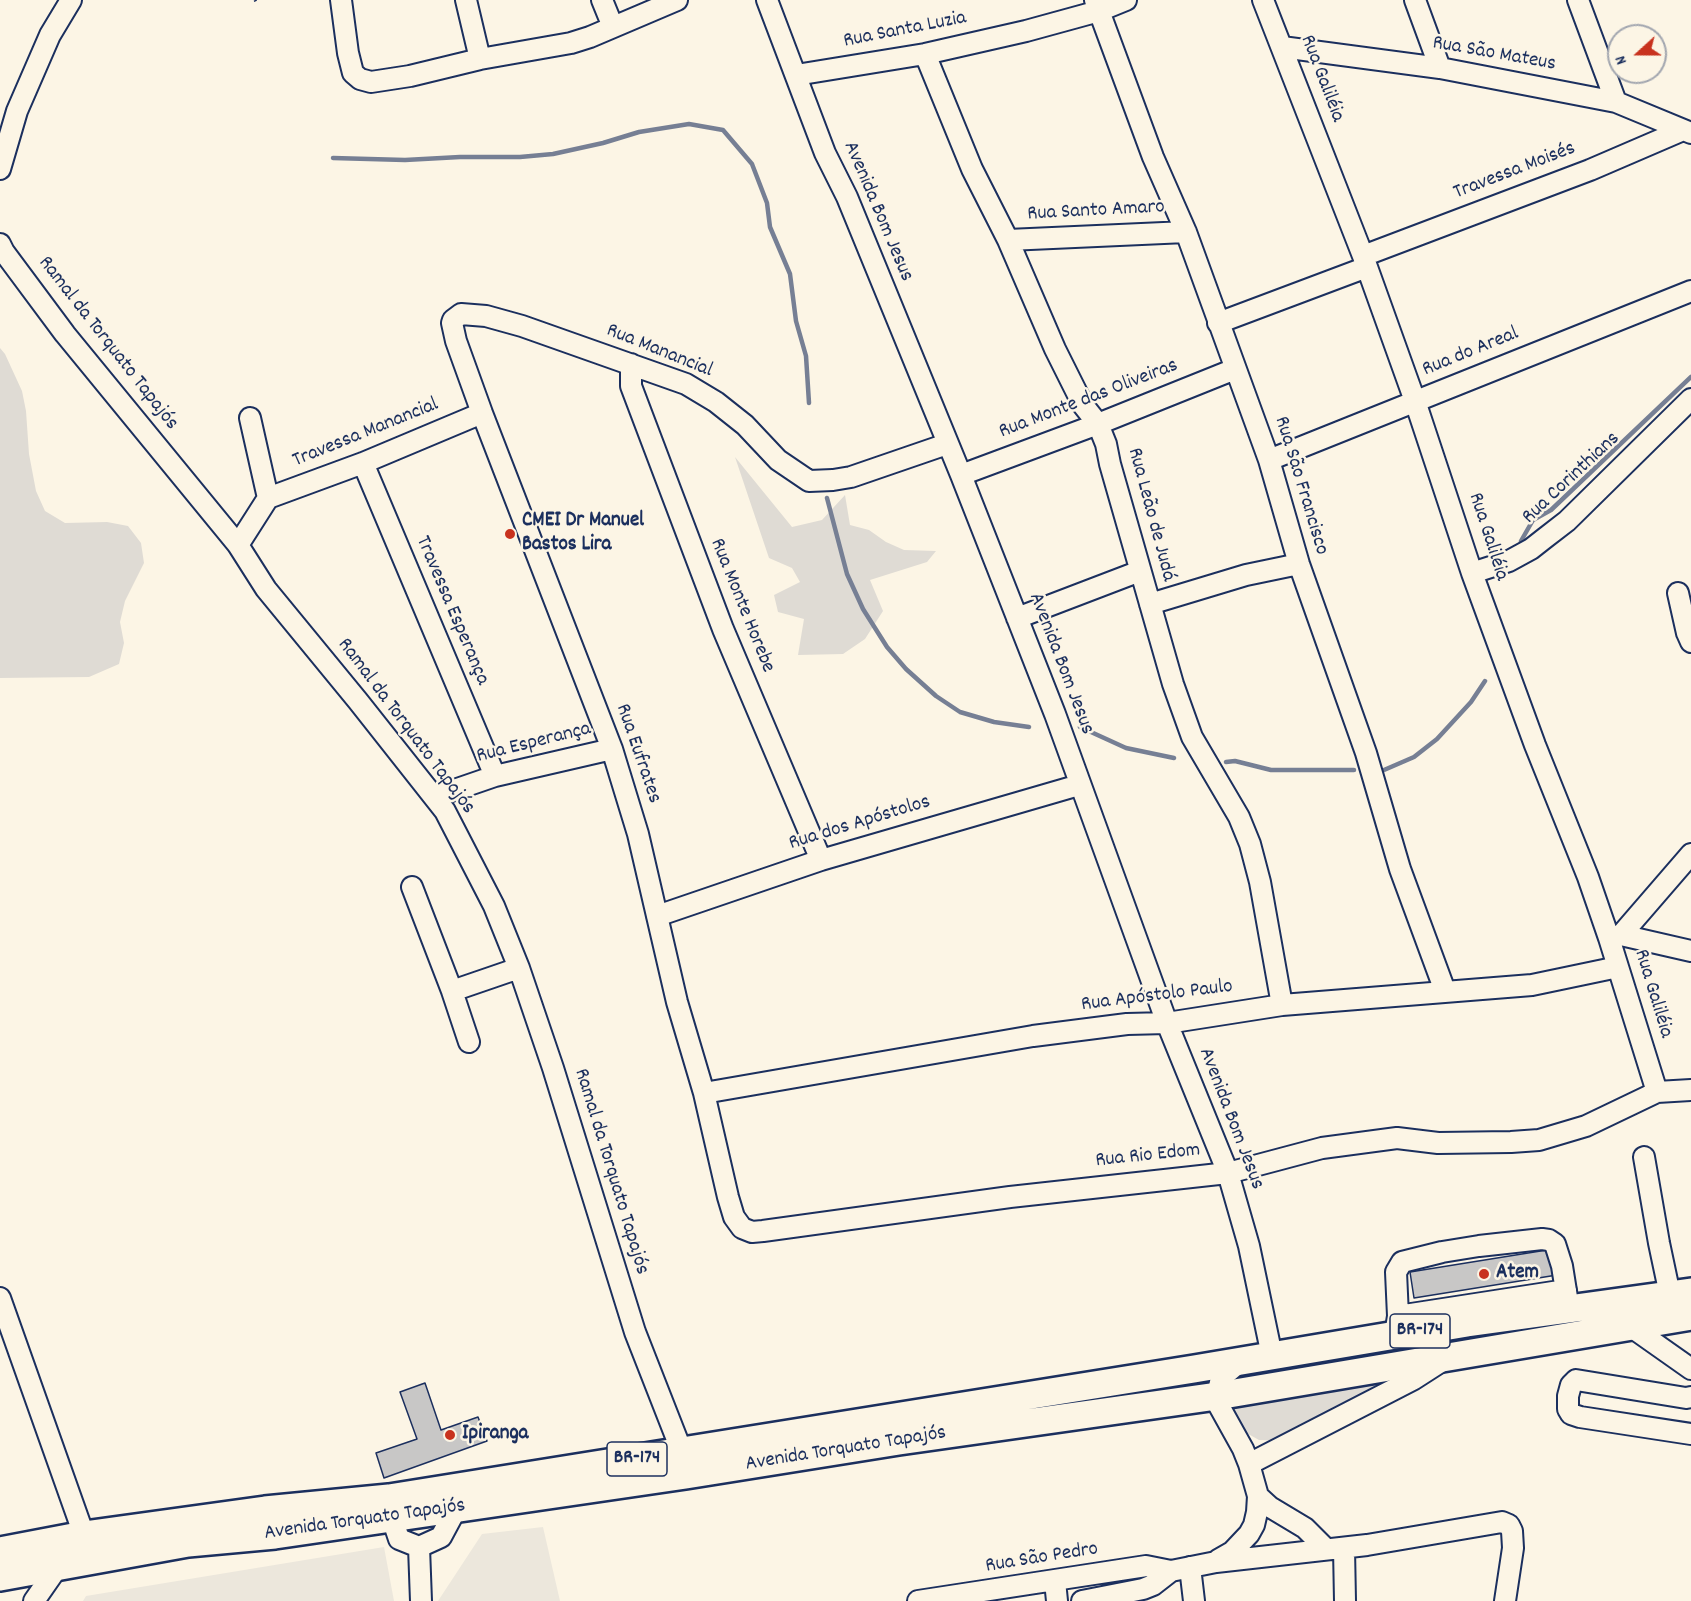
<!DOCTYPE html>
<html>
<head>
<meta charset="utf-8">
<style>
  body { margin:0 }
  #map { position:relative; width:1691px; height:1601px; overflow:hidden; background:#fcf5e5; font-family:Dekko,sans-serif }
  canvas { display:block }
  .north { position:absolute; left:1607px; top:24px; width:60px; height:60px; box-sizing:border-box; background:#fcf5e5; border:2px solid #a2a6af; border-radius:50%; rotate:249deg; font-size:16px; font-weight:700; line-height:24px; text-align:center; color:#1b2f5e }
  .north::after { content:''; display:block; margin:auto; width:21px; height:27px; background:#c8321e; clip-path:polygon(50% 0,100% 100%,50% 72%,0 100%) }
</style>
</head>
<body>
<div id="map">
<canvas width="1691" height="1601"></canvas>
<div class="north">N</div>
</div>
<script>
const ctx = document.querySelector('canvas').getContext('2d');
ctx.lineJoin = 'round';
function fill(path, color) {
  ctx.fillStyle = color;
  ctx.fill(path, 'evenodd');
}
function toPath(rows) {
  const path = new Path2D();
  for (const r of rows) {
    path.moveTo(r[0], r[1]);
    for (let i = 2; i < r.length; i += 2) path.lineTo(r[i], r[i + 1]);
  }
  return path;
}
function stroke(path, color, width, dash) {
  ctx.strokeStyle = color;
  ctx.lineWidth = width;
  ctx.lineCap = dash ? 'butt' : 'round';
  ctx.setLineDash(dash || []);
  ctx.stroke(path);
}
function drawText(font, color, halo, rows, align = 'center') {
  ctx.font = font + ' Dekko,sans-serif';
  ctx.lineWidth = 5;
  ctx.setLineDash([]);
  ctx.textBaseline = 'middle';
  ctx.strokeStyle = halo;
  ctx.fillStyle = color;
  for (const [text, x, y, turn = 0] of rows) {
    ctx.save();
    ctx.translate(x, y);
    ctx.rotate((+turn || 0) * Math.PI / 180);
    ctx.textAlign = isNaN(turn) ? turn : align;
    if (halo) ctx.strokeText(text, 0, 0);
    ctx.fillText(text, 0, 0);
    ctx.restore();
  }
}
fill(toPath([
  [543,1527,560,1601,438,1601,482,1534],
  [384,1547,394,1601,83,1601,86,1596]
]), '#ece7dc');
fill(toPath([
  [0,348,5,354,22,391,26,411,29,454,36,491,45,511,65,523,107,522,128,526,141,543,144,563,125,601,120,622,124,643,119,664,89,677,0,678],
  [735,457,792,527,822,520,845,495,850,525,869,530,886,542,904,550,936,551,927,562,870,580,883,611,865,639,843,654,798,655,804,619,778,612,774,595,800,582,792,568,769,558],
  [1390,1380,1286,1441,1259,1440,1243,1431,1231,1412,1231,1402]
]), '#dfdbd4');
stroke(toPath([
  [333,158,405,160,460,157,520,157,553,154,603,143,639,132,689,124,723,130,752,164,767,203,770,227,790,274,796,321,806,356,809,403],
  [827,498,847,574,863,609,887,647,906,669,936,696,960,712,994,722,1029,727],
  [1521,541,1533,520,1551,510,1691,377],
  [1080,727,1126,748,1174,758],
  [1226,762,1235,761,1271,770,1354,770],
  [1384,770,1414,757,1437,739,1471,702,1485,681]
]), '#767f94', 4.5);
const building = toPath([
  [1553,1249,1557,1275,1414,1298,1410,1272,1553,1249],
  [425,1383,441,1430,478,1417,487,1441,384,1478,376,1453,417,1439,400,1392,425,1383]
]);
fill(building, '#c8c7c6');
stroke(building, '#1b2f5e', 1.5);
const minor = toPath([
  [341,0,348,53,353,73,360,79,371,82,410,76,480,59,571,43,590,37,677,0],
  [466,0,480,59],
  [602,0,613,27],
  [767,0,825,153,847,197,961,475,1055,714,1167,1023,1228,1173,1249,1246,1272,1356],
  [1095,0,1153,157,1186,232,1269,460,1299,564,1366,753,1400,869,1445,991],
  [1263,0,1363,256,1415,401,1472,573,1535,745,1588,877,1609,938,1657,1092],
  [1415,0,1440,68],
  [1578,0,1616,102],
  [1282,47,1440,68,1616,102,1691,133],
  [925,54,972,169,1008,240,1055,349,1083,405,1098,424,1106,444,1110,464,1173,684,1192,737,1239,817,1250,844,1260,882,1282,1005],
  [796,75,925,54,1026,31,1099,11,1126,0],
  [0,169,17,111,50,35,71,0],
  [1008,240,1186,232],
  [0,244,4,252,65,334,238,545,266,589,358,701,445,811,494,906,519,968,553,1068,635,1332,682,1452],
  [1363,256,1590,170,1683,130],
  [1218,323,1367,267],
  [631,364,631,386,723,629,821,860],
  [250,418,268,498],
  [947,444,851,477,833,480,809,481,778,460,745,425,716,402,686,384,522,326,486,316,461,314,453,320,452,323,456,341,482,413,612,749,638,834,677,1002,704,1093,728,1197,734,1217,742,1228,752,1232,763,1231,1010,1197,1228,1173,1322,1148,1397,1138,1438,1143,1511,1142,1539,1140,1586,1126,1657,1092,1691,1090],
  [1269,460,1691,291],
  [363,463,495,776],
  [961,475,1098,424,1235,369],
  [238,545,268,498,363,463,482,413],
  [1472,573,1509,561,1531,549,1545,538,1567,521,1691,399],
  [1678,593,1687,633,1691,642],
  [1150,604,1246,575,1299,564],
  [1017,618,1140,571],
  [434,797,495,776,612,749],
  [412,887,452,991,469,1042],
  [657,916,821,860,1079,785],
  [1621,935,1691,951],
  [1609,938,1621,935,1691,854],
  [452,991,519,968],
  [704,1093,1033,1036,1127,1024,1167,1023,1282,1005,1532,985,1618,967],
  [1644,1157,1659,1243,1670,1295],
  [0,1298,84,1535],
  [1398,1316,1566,1290],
  [1630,1326,1691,1369],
  [1395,1335,1398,1316,1396,1272,1402,1262,1442,1252,1479,1246,1542,1239,1549,1240,1555,1244,1562,1266,1569,1310],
  [1691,1397,1686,1398,1576,1380,1571,1385,1568,1396,1568,1409,1571,1414,1580,1417,1691,1434],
  [1249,1464,1414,1379,1442,1361],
  [1258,1496,1270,1507,1305,1528,1326,1549],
  [392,1518,399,1539,419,1547,441,1537,456,1509],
  [419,1547,421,1601],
  [1344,1548,1345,1601],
  [1218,1560,1232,1552,1249,1534,1254,1525,1257,1512,1258,1496,1249,1464,1243,1449,1218,1404,1217,1396,1221,1378,1241,1361],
  [1190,1567,1194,1601],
  [1055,1581,1057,1601],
  [34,1601,57,1568],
  [918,1601,1146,1566,1171,1571,1216,1562,1367,1545,1502,1522,1509,1525,1512,1531,1513,1548,1505,1601],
  [1082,1601,1143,1589,1153,1585,1171,1571]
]);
const highway = toPath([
  [0,1551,84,1535,265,1510,389,1498,1194,1369,1467,1323,1691,1292],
  [0,1577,188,1543,275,1535,686,1475,899,1441,1217,1396,1691,1316]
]);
stroke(minor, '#1b2f5e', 24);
stroke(highway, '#1b2f5e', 32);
stroke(toPath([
  [255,0,257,4]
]), '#1b2f5e', 3, [1.5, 4.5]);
stroke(minor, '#fcf5e5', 20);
stroke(highway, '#fcf5e5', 27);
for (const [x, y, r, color] of [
  [510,534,6,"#c8321e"],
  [1484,1274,6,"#c8321e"],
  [450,1435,6,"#c8321e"]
]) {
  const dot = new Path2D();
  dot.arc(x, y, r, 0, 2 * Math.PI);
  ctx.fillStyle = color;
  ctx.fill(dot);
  stroke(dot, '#fcf5e5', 2);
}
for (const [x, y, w] of [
  [1420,1331,60],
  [637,1459,60]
]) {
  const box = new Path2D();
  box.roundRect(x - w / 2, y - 17, w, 34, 4.5);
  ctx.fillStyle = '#fcf5e5';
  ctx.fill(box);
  stroke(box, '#1b2f5e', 1.5);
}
drawText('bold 20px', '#1b2f5e', null, [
  ["BR-174",1420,1331],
  ["BR-174",637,1459]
]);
drawText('21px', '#1b2f5e', '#fcf5e5', [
  ["Rua Santa Luzia",905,31,-11],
  ["Rua São Mateus",1494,55,10],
  ["Rua Galiléia",1321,79,69],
  ["Travessa Moisés",1515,172,-21],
  ["Avenida Bom Jesus",877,212,67],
  ["Rua Santo Amaro",1096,212,-3],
  ["Ramal da Torquato Tapajós",107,344,52],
  ["Rua Manancial",659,352,22],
  ["Rua do Areal",1471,353,-22],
  ["Rua Monte das Oliveiras",1089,400,-21],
  ["Travessa Manancial",366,434,-22],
  ["Rua Corinthians",1572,479,-43],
  ["Rua São Francisco",1300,486,73],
  ["Rua Leão de Judá",1150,515,75],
  ["Rua Galiléia",1487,537,72],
  ["Rua Monte Horebe",741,606,68],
  ["Travessa Esperança",451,611,67],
  ["Avenida Bom Jesus",1060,664,69],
  ["Ramal da Torquato Tapajós",405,727,53],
  ["Rua Esperança",534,744,-14],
  ["Rua Eufrates",637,754,71],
  ["Rua dos Apóstolos",860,824,-17],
  ["Rua Galiléia",1652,994,73],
  ["Rua Apóstolo Paulo",1157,997,-7],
  ["Avenida Bom Jesus",1230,1119,69],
  ["Rua Rio Edom",1148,1157,-6],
  ["Ramal da Torquato Tapajós",610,1172,73],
  ["Avenida Torquato Tapajós",846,1450,-9],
  ["Avenida Torquato Tapajós",365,1521,-8],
  ["Rua São Pedro",1042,1559,-9]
]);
drawText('bold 21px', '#1b2f5e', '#fcf5e5', [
  ["CMEI Dr Manuel",522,522],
  ["Bastos Lira",522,546],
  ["Atem",1496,1274],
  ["Ipiranga",462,1435]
], 'left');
</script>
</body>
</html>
